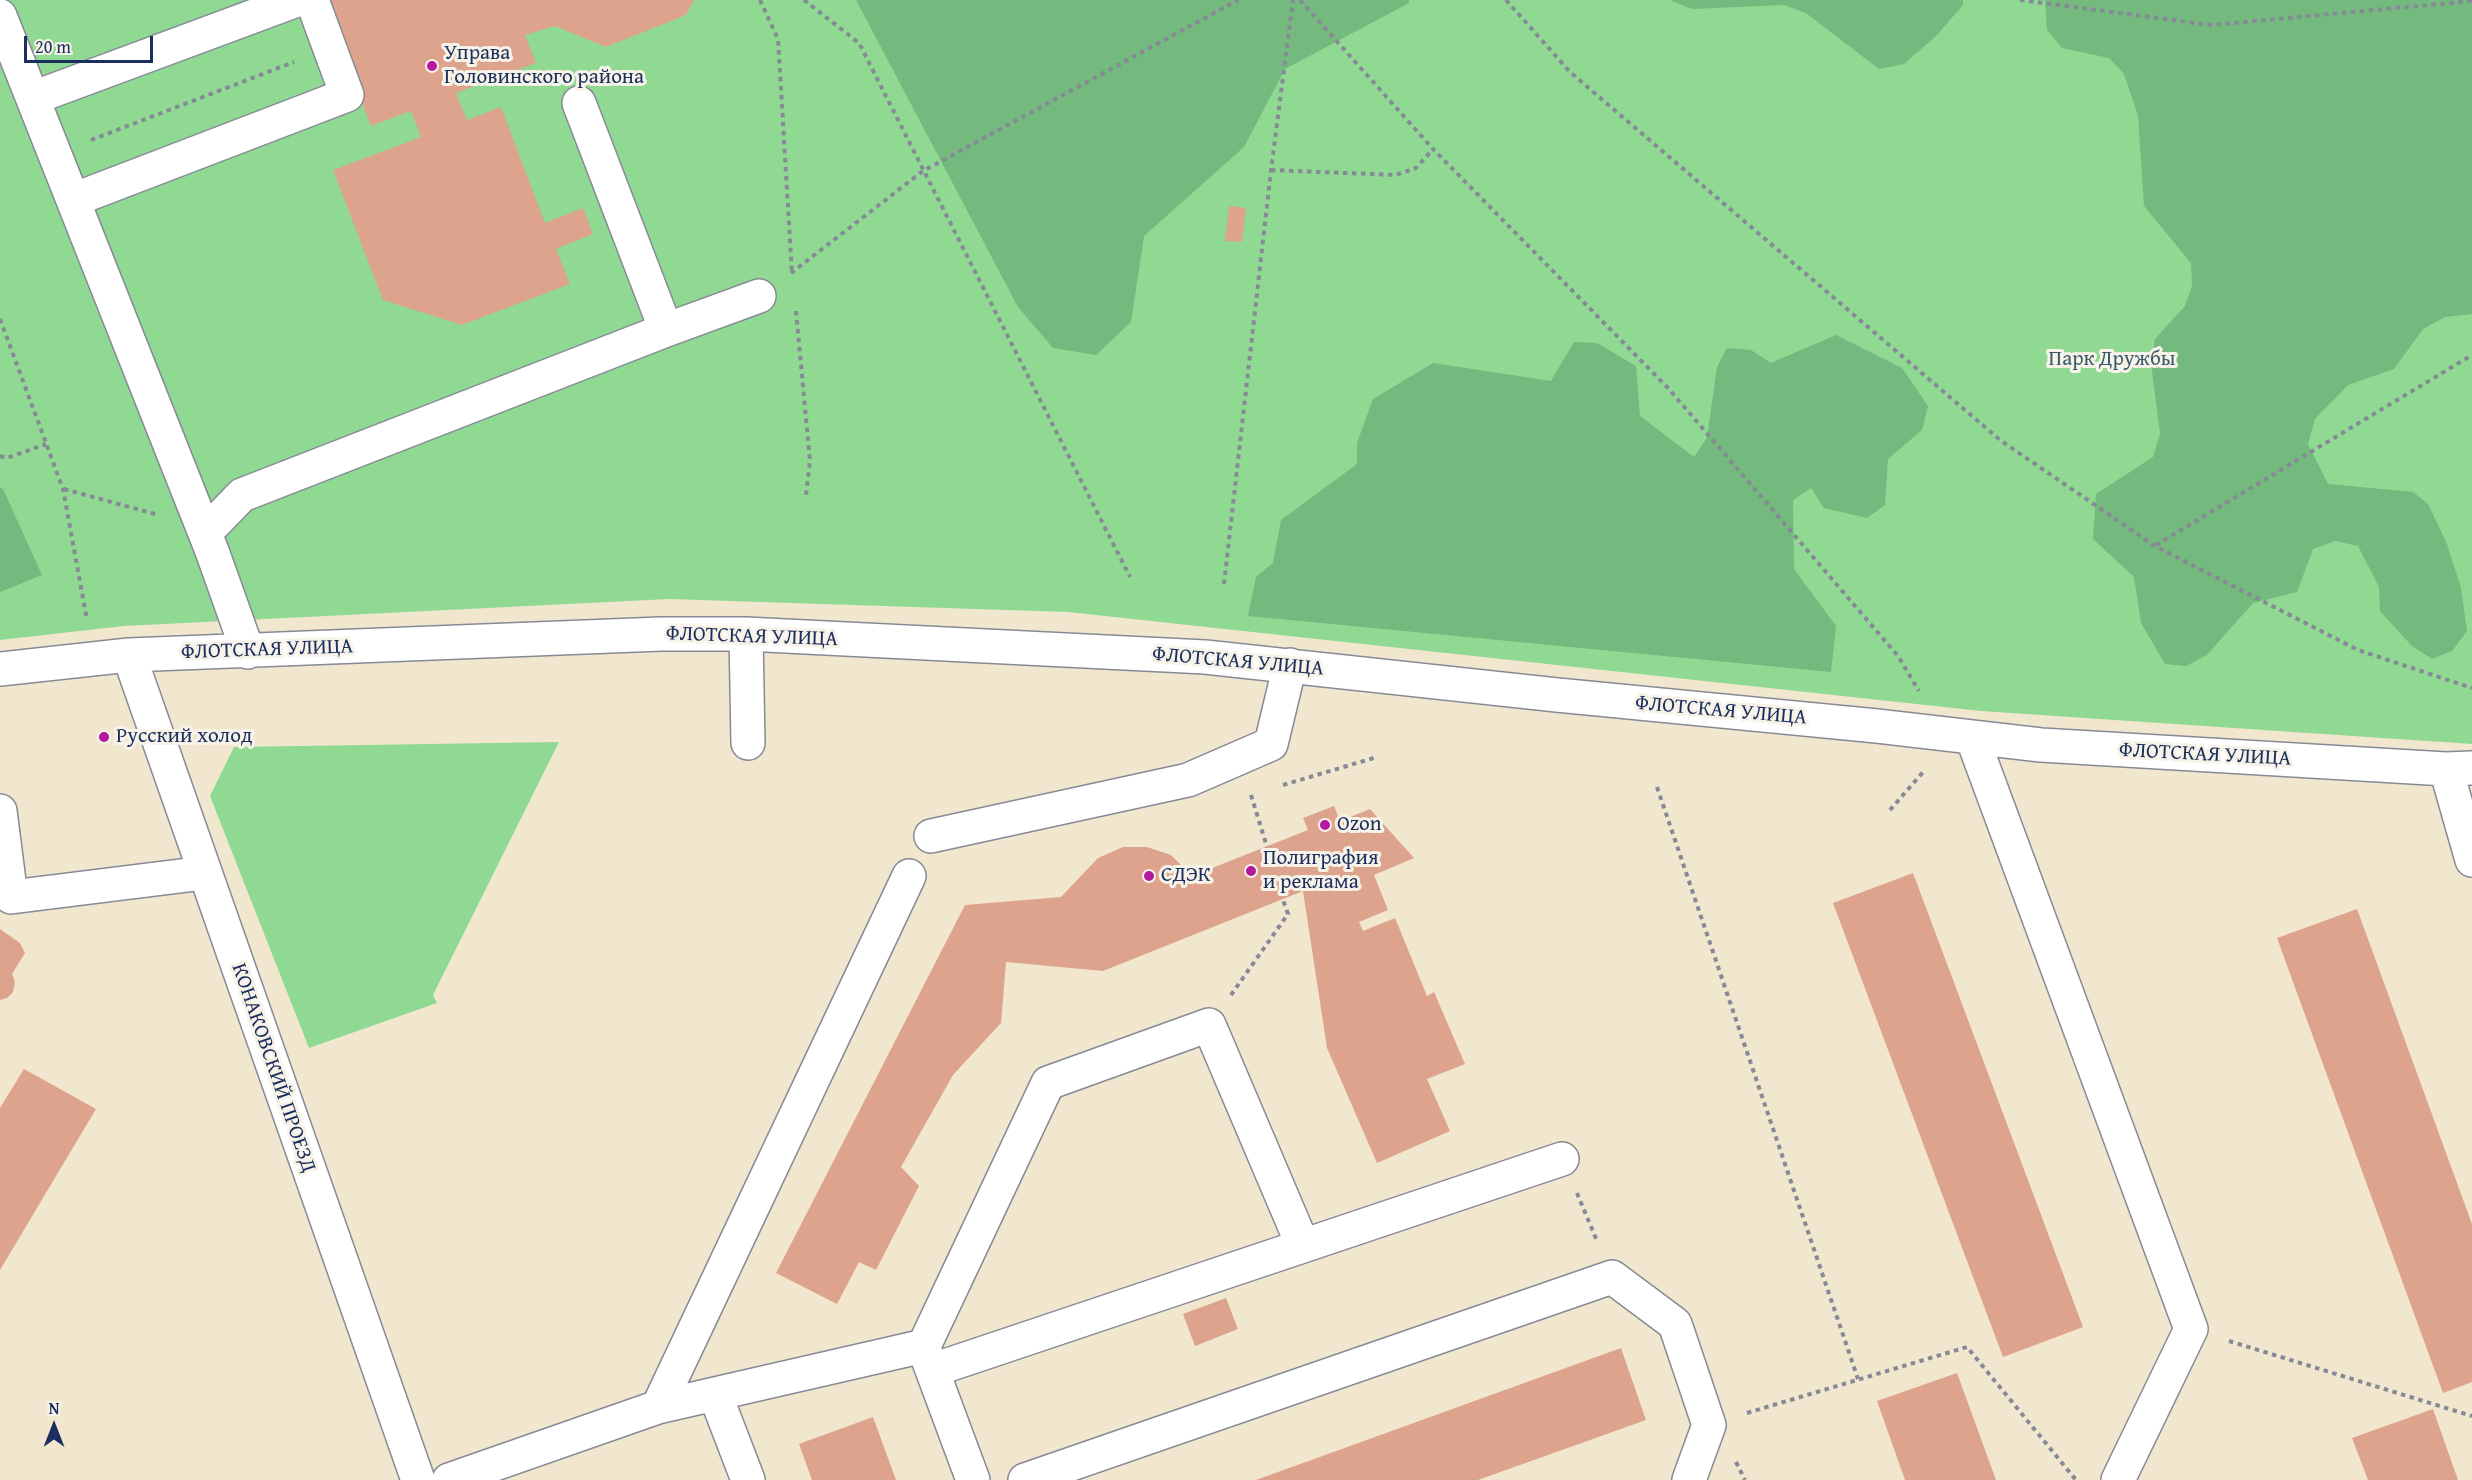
<!DOCTYPE html>
<html>
<head>
<meta charset="utf-8">
<style>
  body { margin:0 }
  #map { position:relative; width:2472px; height:1480px; overflow:hidden; background:#f1e6ce; font-family:"Gentium Book Plus",serif }
  canvas { display:block }
  .north { position:absolute; left:24px; top:1396px; width:60px; height:60px; -webkit-text-stroke:4px #f7f3e8; paint-order:stroke; rotate:0deg; font-size:16px; font-weight:700; line-height:24px; text-align:center; color:#1b2f5e }
  .north::after { content:''; display:block; margin:auto; width:21px; height:27px; background:#1b2f5e; clip-path:polygon(50% 0,100% 100%,50% 72%,0 100%) }
  .scale { position:absolute; left:24px; top:36px; width:129px; height:27px; box-sizing:border-box; border:3px solid #1b2f5e; border-top:0; padding-left:8px; font-size:18px; line-height:21px; white-space:nowrap; color:#1b2f5e; -webkit-text-stroke:4px #f7f3e8; paint-order:stroke }
</style>
</head>
<body>
<div id="map">
<canvas width="2472" height="1480"></canvas>
<div class="north">N</div>
<div class="scale">20 m</div>
</div>
<script>
const ctx = document.querySelector('canvas').getContext('2d');
ctx.lineJoin = 'round';
function fill(path, color) {
  ctx.fillStyle = color;
  ctx.fill(path, 'evenodd');
}
function toPath(rows) {
  const path = new Path2D();
  for (const r of rows) {
    path.moveTo(r[0], r[1]);
    for (let i = 2; i < r.length; i += 2) path.lineTo(r[i], r[i + 1]);
  }
  return path;
}
function stroke(path, color, width, dash) {
  ctx.strokeStyle = color;
  ctx.lineWidth = width;
  ctx.lineCap = dash ? 'butt' : 'round';
  ctx.setLineDash(dash || []);
  ctx.stroke(path);
}
function drawText(font, color, halo, rows, align = 'center') {
  ctx.font = font + ' "Gentium Book Plus",serif';
  ctx.lineWidth = 6;
  ctx.setLineDash([]);
  ctx.textBaseline = 'middle';
  ctx.strokeStyle = halo;
  ctx.fillStyle = color;
  for (const [text, x, y, turn = 0] of rows) {
    ctx.save();
    ctx.translate(x, y);
    ctx.rotate((+turn || 0) * Math.PI / 180);
    ctx.textAlign = isNaN(turn) ? turn : align;
    if (halo) ctx.strokeText(text, 0, 0);
    ctx.fillText(text, 0, 0);
    ctx.restore();
  }
}
fill(toPath([
  [0,0,2472,0,2472,744,1981,711,1068,612,669,599,124,626,0,640],
  [559,742,433,995,437,1003,309,1048,210,796,234,747]
]), '#90d993');
fill(toPath([
  [856,0,1409,0,1409,3,1285,69,1244,147,1144,236,1131,322,1096,355,1053,348,1018,307],
  [1670,0,1963,0,1963,5,1937,35,1904,64,1879,69,1806,13,1784,5,1692,9],
  [2045,0,2472,0,2472,314,2445,317,2423,329,2394,369,2348,385,2315,419,2308,444,2328,484,2413,492,2428,504,2447,544,2461,588,2467,631,2452,651,2432,659,2412,646,2380,611,2379,587,2358,546,2335,541,2313,549,2297,592,2253,603,2207,655,2186,666,2165,664,2141,623,2134,577,2093,539,2096,494,2153,457,2160,434,2151,363,2155,339,2185,306,2192,286,2191,263,2144,206,2138,116,2124,74,2109,58,2062,48,2047,30],
  [1836,335,1902,368,1928,406,1922,430,1888,459,1885,505,1867,518,1824,508,1811,488,1793,500,1794,569,1836,626,1831,672,1248,616,1256,577,1273,563,1281,520,1357,464,1357,443,1373,399,1433,363,1551,381,1574,342,1597,343,1636,366,1640,416,1694,457,1707,438,1717,367,1727,348,1751,350,1771,363],
  [0,487,3,489,42,575,0,592]
]), '#74b97d');
fill(toPath([
  [323,0,694,0,686,15,606,47,555,26,525,35,536,63,456,93,467,120,501,107,545,223,583,208,593,234,556,249,570,284,462,325,383,300,333,170,421,137,411,111,371,126],
  [1229,206,1246,208,1242,242,1225,241],
  [1334,806,1340,821,1370,809,1414,858,1374,875,1388,910,1359,922,1363,931,1395,918,1427,996,1434,992,1465,1064,1427,1079,1450,1131,1377,1163,1327,1048,1303,891,1103,971,1006,962,1001,1023,953,1075,901,1167,919,1186,876,1270,859,1262,837,1304,776,1273,965,905,1061,897,1098,858,1123,847,1147,847,1171,855,1192,876,1308,830,1303,818],
  [1913,873,2083,1327,2003,1357,1833,903],
  [2357,909,2472,1224,2472,1382,2443,1393,2277,938],
  [0,929,20,943,25,953,12,974,15,982,13,992,7,998,0,1000],
  [24,1069,96,1109,0,1270,0,1108],
  [1226,1298,1238,1329,1195,1346,1183,1314],
  [1621,1348,1646,1420,1478,1480,1256,1480],
  [1957,1373,1996,1480,1905,1480,1877,1401],
  [2433,1409,2458,1480,2368,1480,2352,1438],
  [873,1417,896,1480,812,1480,799,1444]
]), '#dea38d');
const minor = toPath([
  [0,16,212,551,248,652],
  [33,98,297,0],
  [579,103,666,330],
  [73,200,347,95,312,0],
  [205,533,242,495,666,330,759,296],
  [746,634,748,743],
  [129,655,418,1480],
  [0,669,129,655,661,634,746,634,1205,657,1557,695,1877,726,2041,745,2446,769,2472,768],
  [1972,737,2191,1329,2118,1480],
  [2446,769,2472,860],
  [0,811,11,897,204,873],
  [931,836,1188,780,1271,744,1290,665],
  [925,1351,973,1480],
  [933,1370,1562,1159],
  [715,1394,748,1480],
  [658,1407,909,876],
  [449,1480,658,1407,924,1346,1048,1083,1209,1025,1303,1246],
  [1025,1480,1612,1277,1675,1324,1709,1425,1689,1480]
]);
stroke(minor, '#868a96', 36);
stroke(toPath([
  [760,0,778,39,792,274],
  [804,0,859,43,1130,577],
  [1300,0,1433,149,1668,388,1898,656,1919,691],
  [1506,0,1570,72,2000,440,2155,546,2358,650,2472,688],
  [2020,0,2211,25,2472,1],
  [91,140,294,62],
  [1271,170,1396,175,1416,168,1433,149],
  [791,273,923,171,1238,0],
  [796,311,810,461,806,495],
  [0,319,63,489,87,620],
  [0,456,7,458,46,444],
  [64,489,155,514],
  [2156,545,2472,355],
  [1224,584,1271,170,1293,0],
  [1283,785,1377,757],
  [1657,787,1858,1379],
  [1251,795,1267,847],
  [1890,810,1924,771],
  [1231,995,1288,914,1283,900],
  [1577,1193,1597,1241],
  [2229,1341,2472,1416],
  [1747,1413,1967,1347,2076,1480],
  [1736,1462,1745,1480]
]), '#868a96', 4, [4.5, 4.5]);
stroke(minor, '#fff', 33);
for (const [x, y, r, color] of [
  [432,66,6,"#b5179e"],
  [104,737,6,"#b5179e"],
  [1325,825,6,"#b5179e"],
  [1251,871,6,"#b5179e"],
  [1149,876,6,"#b5179e"]
]) {
  const dot = new Path2D();
  dot.arc(x, y, r, 0, 2 * Math.PI);
  ctx.fillStyle = color;
  ctx.fill(dot);
  stroke(dot, '#f7f3e8', 2);
}
drawText('21px', '#1b2f5e', '#f7f3e8', [
  ["Управа",444,54],
  ["Головинского района",444,78],
  ["Русский холод",116,737],
  ["Ozon",1337,825],
  ["Полиграфия",1263,859],
  ["и реклама",1263,883],
  ["СДЭК",1161,876]
], 'left');
drawText('21px', '#385a6b', '#f7f3e8', [
  ["Парк Дружбы",2112,360]
]);
drawText('21px', '#1b2f5e', '#f7f3e8', [
  ["ФЛОТСКАЯ УЛИЦА",752,637,2],
  ["ФЛОТСКАЯ УЛИЦА",267,650,-2],
  ["ФЛОТСКАЯ УЛИЦА",1238,662,5],
  ["ФЛОТСКАЯ УЛИЦА",1721,711,5],
  ["ФЛОТСКАЯ УЛИЦА",2205,755,3],
  ["КОНАКОВСКИЙ ПРОЕЗД",273,1068,71]
]);
</script>
</body>
</html>
